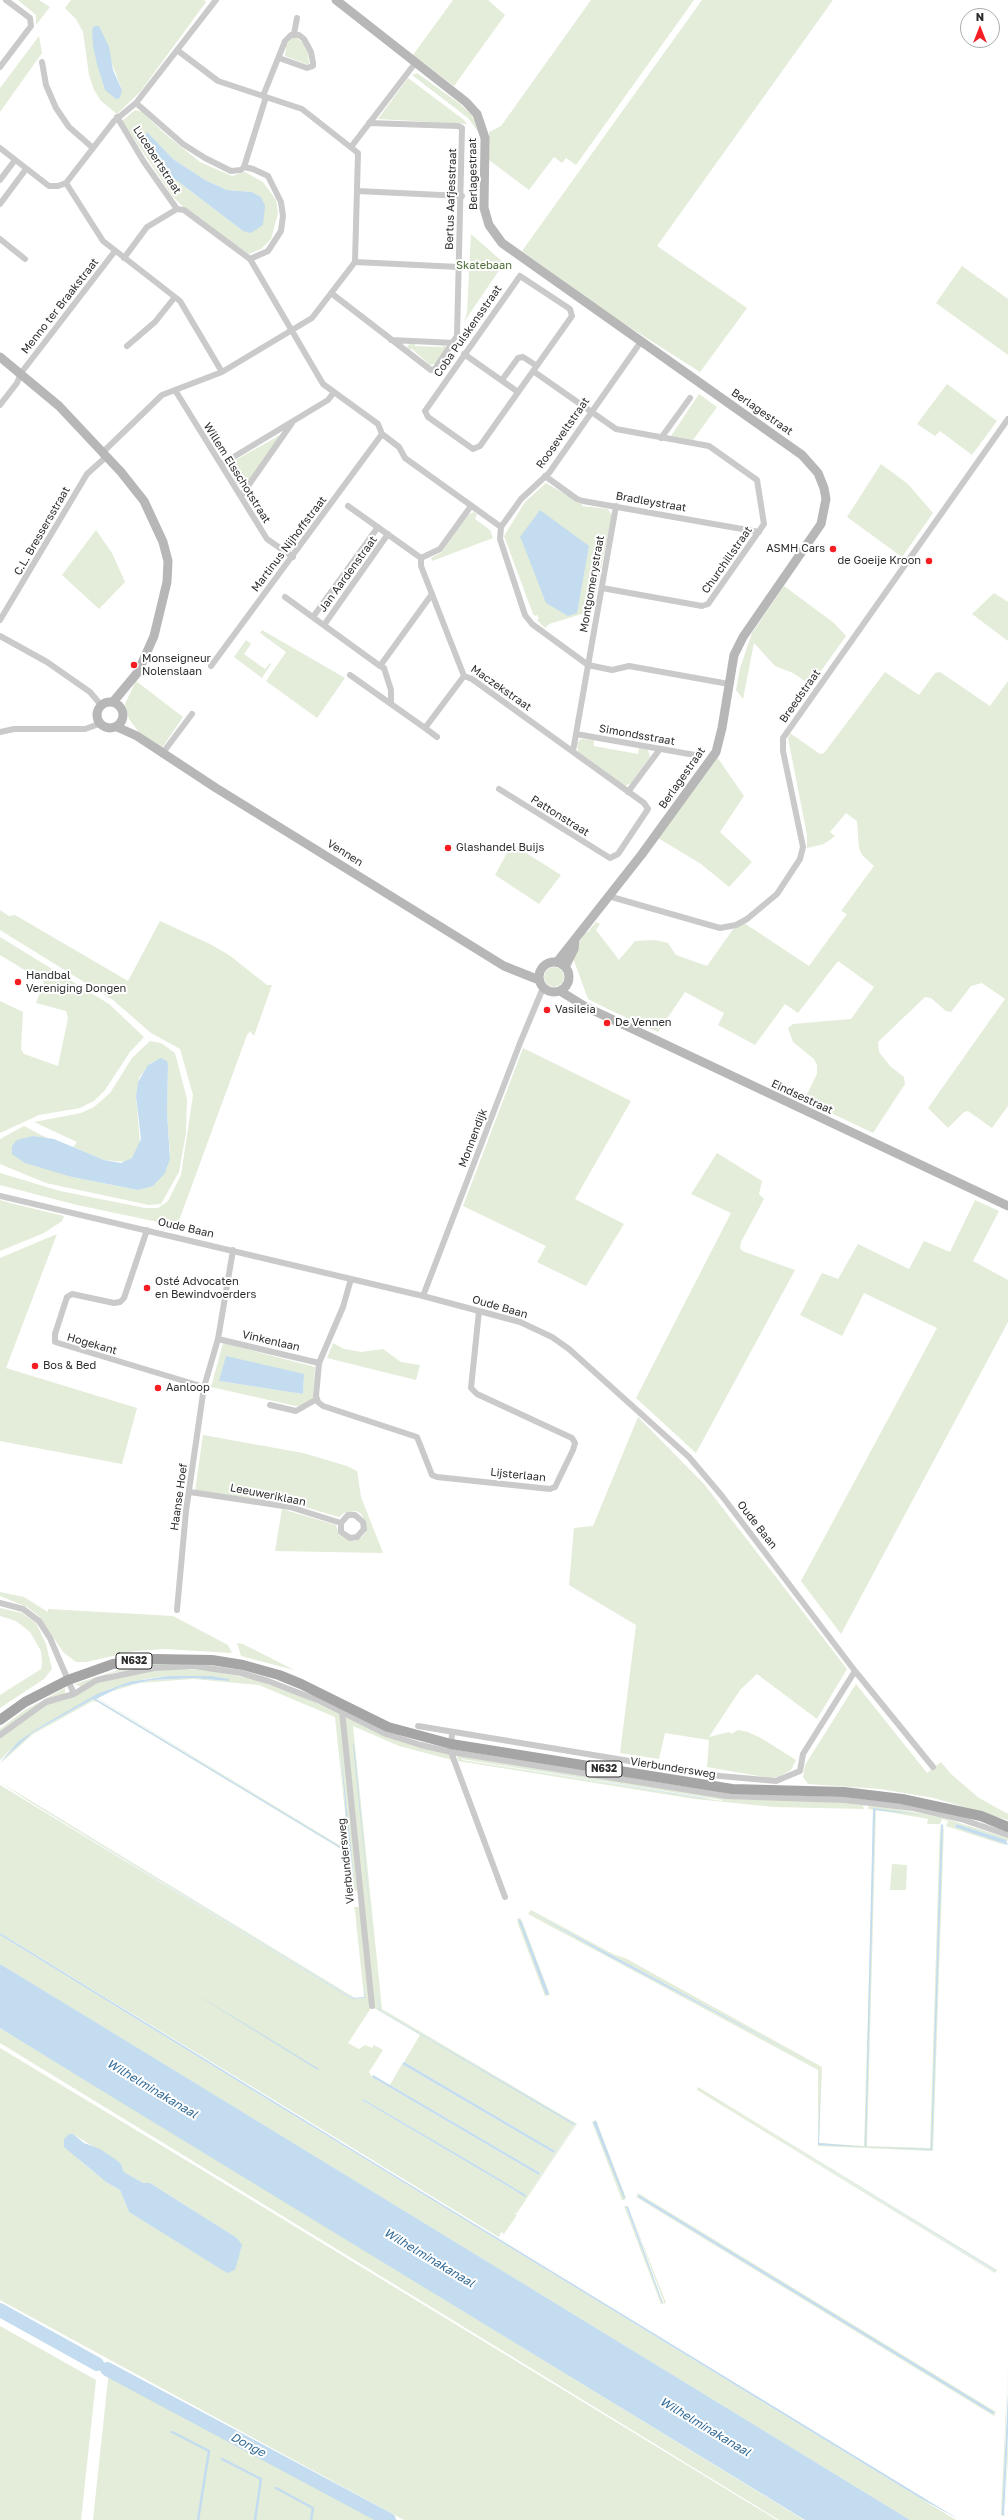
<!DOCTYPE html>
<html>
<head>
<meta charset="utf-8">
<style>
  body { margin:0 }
  #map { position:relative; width:1008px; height:2520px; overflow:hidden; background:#fff; font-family:"Golos Text",sans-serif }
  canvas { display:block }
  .north { position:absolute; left:960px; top:8px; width:40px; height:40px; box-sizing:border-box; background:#fff; border:1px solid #ababab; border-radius:50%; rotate:0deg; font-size:11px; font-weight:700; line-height:16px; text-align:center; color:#2d2d2d }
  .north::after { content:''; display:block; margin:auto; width:14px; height:18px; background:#f61d23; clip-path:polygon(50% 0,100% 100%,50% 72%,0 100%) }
</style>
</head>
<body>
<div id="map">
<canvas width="1008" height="2520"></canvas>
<div class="north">N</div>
</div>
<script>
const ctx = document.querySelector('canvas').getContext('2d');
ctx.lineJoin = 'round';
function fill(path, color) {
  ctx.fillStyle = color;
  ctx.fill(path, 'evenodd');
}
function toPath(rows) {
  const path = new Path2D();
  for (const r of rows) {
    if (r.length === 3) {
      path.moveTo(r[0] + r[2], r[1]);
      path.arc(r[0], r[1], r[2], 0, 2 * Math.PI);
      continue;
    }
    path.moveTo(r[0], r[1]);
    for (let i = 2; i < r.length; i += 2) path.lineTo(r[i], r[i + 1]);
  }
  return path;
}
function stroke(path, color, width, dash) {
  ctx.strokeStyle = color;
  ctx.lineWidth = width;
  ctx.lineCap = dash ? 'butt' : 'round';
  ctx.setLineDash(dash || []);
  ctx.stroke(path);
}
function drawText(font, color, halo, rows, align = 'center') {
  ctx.font = font + ' "Golos Text",sans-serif';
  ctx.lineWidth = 4;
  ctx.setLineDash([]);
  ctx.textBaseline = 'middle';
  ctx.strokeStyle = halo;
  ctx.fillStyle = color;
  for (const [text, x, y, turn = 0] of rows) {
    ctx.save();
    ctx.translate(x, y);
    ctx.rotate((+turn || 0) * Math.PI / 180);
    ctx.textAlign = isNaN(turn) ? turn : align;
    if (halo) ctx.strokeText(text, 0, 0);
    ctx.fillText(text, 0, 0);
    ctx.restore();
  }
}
fill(toPath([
  [18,0,39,0,50,7,36,25,36,15],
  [71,0,204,0,206,2,140,92,117,114,101,101,94,90,89,75,83,32,76,19,65,8],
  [93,46,111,61,122,90],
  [453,0,488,0,505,15,454,86,413,55],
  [591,0,694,0,576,165,566,158,562,163,554,157,529,190,489,160,489,132,501,126],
  [702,0,833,0,657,246,747,308,700,372,609,314,522,251],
  [39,36,42,53,0,112,0,88],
  [292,38,297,38,303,43,308,53,309,65,285,56,286,45],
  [417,73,460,104,472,115,479,133,468,118,412,75],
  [408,78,464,120,467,124,378,119],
  [135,110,142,112,164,133,200,162,232,176,245,172,263,182,276,200,278,213,271,239,261,249,249,254,189,212,173,197,122,121],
  [148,133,173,159,205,180,227,190,252,192,261,197,243,231,171,176,145,139],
  [471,234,504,263,464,322,467,313],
  [962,266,1008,299,1008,355,936,303],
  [410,344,415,344,415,346,443,347,443,345,447,347,437,363,430,365,412,349,409,350,407,346],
  [947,384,997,421,972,455,940,431,935,436,917,424],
  [699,394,717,407,693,440,671,436],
  [276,435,280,437,244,487,239,487,229,470,230,463,277,437],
  [881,464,908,484,933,513,902,557,847,517],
  [546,483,582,504,582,506,608,509,612,516,592,611,549,624,545,628,537,620,539,618,537,615,535,616,533,614,504,536,525,502],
  [474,512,477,514,475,519,490,530,493,538,432,561,431,558,442,552,468,515],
  [96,530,112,553,125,582,99,609,62,575],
  [784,586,834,623,846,636,811,685,793,673,775,666,754,643,743,699,736,690,740,668,752,633],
  [994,593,1008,602,1008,641,972,614],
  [262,630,345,678,317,718,266,681,286,652,260,633],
  [246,640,251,644,244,654,265,669,270,663,271,664,262,678,234,657],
  [885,672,919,695,935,673,940,672,990,706,1008,681,1008,1106,992,1128,968,1111,964,1112,948,1128,928,1108,1005,999,982,983,971,986,951,1012,946,1011,931,998,925,997,878,1042,879,1052,890,1066,904,1077,905,1084,873,1133,804,1100,817,1074,817,1065,814,1059,793,1042,788,1028,793,1024,851,1019,874,987,838,961,798,1013,785,1004,755,1045,718,1025,724,1013,685,992,658,1032,610,1010,588,999,573,958,584,933,588,932,596,922,600,924,596,930,619,960,635,941,655,940,668,943,676,955,707,966,736,925,744,923,809,966,847,914,841,911,874,866,862,855,859,848,857,821,846,813,830,832,835,836,824,844,807,848,807,835,788,738,790,733,820,754,824,753],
  [136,681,183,717,162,748,138,731,129,719,125,704],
  [581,739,594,740,594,746,638,754,639,748,648,750,650,757,631,783,625,786,578,752,577,743],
  [717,757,744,796,720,832,752,862,729,887,701,864,658,838],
  [512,844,561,875,539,904,495,875],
  [0,910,9,916,15,915,128,981,160,921,210,944,229,955,267,985,272,985,254,1036,250,1031,247,1035,177,1226,77,1205,0,1185,0,1173,60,1191,145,1208,158,1208,168,1201,181,1175,193,1095,180,1049,151,1033,113,1000,0,930],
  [0,937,109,1004,144,1037,130,1052,105,1090,94,1101,80,1108,39,1115,0,1133,0,1001,23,1012,21,1049,24,1054,58,1066,68,1018,66,1011,36,1003,44,982,0,955],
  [554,977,10],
  [150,1041,161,1043,175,1053,187,1099,186,1133,179,1172,161,1204,149,1205,46,1183,0,1164,0,1139,24,1126,49,1139,33,1136,12,1146,12,1151,72,1177,138,1190,156,1183,167,1168,170,1154,167,1112,168,1065,164,1059,150,1063,139,1078,136,1096,140,1143,132,1158,125,1162,104,1160,73,1147,77,1142,34,1122,81,1113,94,1107,110,1093,132,1058],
  [523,1048,631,1101,575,1199,624,1224,586,1286,537,1262,546,1246,463,1206],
  [717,1153,762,1181,759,1194,764,1199,741,1242,740,1248,742,1251,795,1270,696,1453,636,1398,731,1213,691,1194],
  [0,1200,10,1203,64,1216,62,1221,44,1233,0,1251],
  [975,1200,999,1211,973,1261,1008,1280,1008,1322,841,1634,801,1581,937,1328,864,1293,842,1336,800,1315,822,1273,838,1279,858,1244,909,1269,924,1241,950,1252],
  [57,1234,6,1368,137,1408,122,1464,0,1441,0,1258],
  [223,1343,315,1367,313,1398,300,1407,211,1387],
  [304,1374,303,1394,219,1381],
  [333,1343,344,1349,361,1352,383,1349,401,1362,420,1365,416,1380,327,1358],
  [638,1417,704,1484,847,1669,817,1719,757,1674,740,1690,709,1737,729,1732,731,1734,738,1730,748,1732,761,1738,796,1760,791,1770,779,1777,770,1778,707,1767,709,1740,665,1733,659,1759,620,1753,636,1625,569,1585,574,1528,593,1526],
  [203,1435,303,1453,347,1466,357,1471,361,1497,383,1553,275,1551,282,1509,336,1525,339,1535,348,1540,355,1541,362,1537,366,1532,366,1521,360,1513,356,1511,344,1513,339,1517,291,1503,195,1491],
  [0,1592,24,1597,48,1612,48,1609,173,1616,228,1645,232,1653,164,1649,135,1651,86,1662,76,1662,63,1652,39,1616,27,1607,0,1596],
  [0,1608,22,1613,36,1623,46,1644,52,1669,44,1679,0,1708,0,1695,38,1671,41,1669,42,1662,41,1651,30,1632,16,1621,0,1616],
  [237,1643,243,1644,294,1670,241,1656],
  [160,1663,211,1665,240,1670,160,1665,112,1673,81,1687,75,1684,118,1670],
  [172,1669,206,1670,253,1679,309,1699,341,1715,359,1888,356,1891,353,1892,349,1854,98,1702,93,1701,33,1734,0,1764,10,1751,32,1733,93,1699,112,1709,350,1854,355,1888,339,1744,350,1853,96,1698,120,1687,152,1680,193,1678,229,1681,229,1679,169,1676,145,1679,109,1689,38,1728,9,1751,0,1760,0,1738,48,1704,68,1699,95,1683,139,1672],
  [193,1679,259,1685,335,1717,349,1851,97,1698,110,1692,139,1683],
  [856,1684,927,1773,941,1762,951,1774,979,1798,1008,1814,1008,1820,934,1798,881,1789,808,1784,803,1777,805,1765],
  [65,1688,65,1694,45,1700,0,1732,0,1729,25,1710],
  [345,1717,449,1754,452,1760,399,1746,353,1726,382,2009,577,2124,517,2213,514,2213,517,2215,504,2234,501,2232,499,2237,963,2520,0,1933,0,1785,352,1999,365,1998,364,1986,364,1997,355,1998,352,1998,27,1800,0,1782,355,1998,364,1997,355,1911,354,1907,358,1907,361,1909,371,2008,348,2043,359,2049,365,2045,372,2048,374,2045,383,2050,369,2072,372,2077,539,2175,540,2173,390,2085,402,2064,554,2153,555,2151,404,2062,420,2035,374,2008],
  [354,1750,376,1973,376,1974],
  [377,1989,380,2010,575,2125,518,2211,574,2125,379,2010],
  [363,2099,526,2195,516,2191,362,2100],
  [457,1755,740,1799,844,1802,863,1805,864,1809,774,1807,695,1799,458,1761],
  [462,1759,722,1800,722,1801,462,1760],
  [869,1804,940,1817,1008,1838,1008,1841,956,1824,955,1827,998,1841,1008,1846,946,1826,948,1821,942,1819,940,1824,941,1839,944,1825,933,2151,818,2146,818,2070,528,1914,531,1910,615,1955,625,1958,822,2067,819,2143,864,2146,874,1810,868,1809],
  [876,1810,923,1818,928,1819,927,1824,940,1824,930,2148,867,2146],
  [531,1912,660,1981,813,2064,610,1957],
  [892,1864,907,1865,906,1890,890,1890],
  [520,1918,522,1921,550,1995,545,1996,518,1924,517,1919],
  [0,1935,249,2088,956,2520,910,2520,0,1964],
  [0,2028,269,2192,804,2520,779,2520,312,2234,0,2043],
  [0,2048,194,2165,777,2520,404,2520,0,2300],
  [73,2134,121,2164,124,2172,143,2183,150,2183,237,2238,241,2249,233,2271,226,2272,129,2212,120,2190,106,2182,78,2159],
  [698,2087,721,2101,997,2270,995,2273,697,2090],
  [699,2089,995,2270,995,2271,994,2271],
  [596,2120,626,2198,624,2200,622,2200,592,2122],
  [638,2193,996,2412,994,2416,636,2197],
  [639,2195,932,2375,993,2413,638,2197],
  [624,2206,628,2206,666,2303,661,2304],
  [628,2207,664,2302,663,2303,626,2208],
  [0,2326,96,2380,81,2520,0,2520],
  [1008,2364,1003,2514,1005,2515,1008,2431,1008,2456,1005,2515,1004,2516,1001,2515],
  [109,2370,334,2495,382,2520,93,2520]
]), '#e3edd9');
fill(toPath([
  [94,26,99,26,109,47,113,70,122,90,120,98,116,99,105,90,97,64,93,46,92,30],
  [148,133,173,159,205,180,227,190,252,192,261,197,265,206,263,225,251,233,243,231,171,176,145,139,144,134],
  [540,510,589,546,577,613,568,616,546,603,522,541,520,537],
  [161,1058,167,1061,168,1065,167,1112,170,1159,165,1173,153,1186,138,1190,72,1177,25,1163,12,1154,12,1146,17,1140,33,1136,54,1139,104,1160,121,1163,132,1158,141,1139,136,1096,138,1082,148,1065],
  [226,1356,304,1374,303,1394,219,1381],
  [169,1676,210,1676,229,1679,229,1681,193,1678,152,1680,120,1687,96,1699,349,1852,340,1743,355,1888,350,1854,93,1699,32,1733,0,1762,19,1741,38,1728,97,1694,129,1682],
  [353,1744,354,1744,376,1974],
  [462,1759,711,1799,761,1804,701,1798],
  [0,1784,352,1998,364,1997,364,1986,365,1998,352,1999],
  [873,1808,922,1815,875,1810,866,2147,931,2149,941,1824,943,1825,932,2150,819,2145,818,2144,821,2070,819,2143,865,2147],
  [956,1824,1006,1840,1008,1845,955,1827],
  [531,1912,660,1981,813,2064,610,1957],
  [518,1919,521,1921,549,1994,546,1995],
  [0,1933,355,2151,960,2520,920,2498,249,2088,0,1935],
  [0,1964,92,2020,910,2520,805,2520,91,2084,0,2028],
  [187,1989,262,2034,319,2069,318,2070],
  [377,1989,380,2010,575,2124,518,2211,574,2125,379,2010],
  [404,2062,555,2151,554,2153,402,2064],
  [373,2075,540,2173,539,2175,372,2077],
  [699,2089,720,2102,995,2270,995,2271],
  [363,2099,474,2164,526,2195,525,2197,516,2191,362,2100],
  [596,2121,625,2197,624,2199,593,2122],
  [69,2134,73,2134,84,2143,100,2149,115,2159,121,2164,124,2172,143,2183,150,2183,237,2238,242,2245,235,2270,227,2273,129,2212,120,2190,106,2182,64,2147,64,2139],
  [639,2195,994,2412,993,2414,638,2197],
  [626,2207,628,2207,663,2303,662,2303],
  [1008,2393,1008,2431,1004,2515,1002,2515]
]), '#c3dcef');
stroke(toPath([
  [172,2432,209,2451,198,2520],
  [222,2459,261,2479,255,2520],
  [276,2488,313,2508,311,2520]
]), '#c3dcef', 2.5);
stroke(toPath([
  [0,2310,97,2364],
  [107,2369,389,2520]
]), '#c3dcef', 14);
stroke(toPath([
  [216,0,136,103,114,121,66,183,103,241,180,301,222,372],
  [294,34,297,18],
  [42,62,46,85,56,108,69,127,93,148],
  [0,67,31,26,30,18,6,0],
  [263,96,285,41,291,35,299,35,304,39,311,52,313,63,313,66,307,68,279,58],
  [136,103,183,144,205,158,231,171,241,170,244,167,253,169,268,176,281,202,283,216,281,231,268,251,250,259],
  [117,117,144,162,177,209,184,210,250,259,323,384,378,424,382,434],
  [351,147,416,62],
  [0,148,49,186,58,186,66,183],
  [244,167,266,97],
  [0,180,15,160],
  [357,191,462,196],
  [0,204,26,169],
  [0,239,25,259],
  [124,258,147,227,177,209],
  [355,262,459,267],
  [520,276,570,309,572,316,480,446,473,449,428,417,425,411,520,276],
  [331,293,431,370,435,369,457,336,462,128,458,126,369,123],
  [391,340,454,343],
  [640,343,549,473,521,499,501,527,500,539,525,615,532,624,588,665,612,670,629,666,729,684],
  [127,346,155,322,175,297],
  [464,354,518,392],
  [533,371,616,429,709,446,757,480,764,524,708,604,702,606,602,588],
  [502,380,518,358,523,357,537,366],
  [175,390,267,539,293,557],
  [0,405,17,383,21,373,115,251],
  [382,434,399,447,405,458,501,527],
  [661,438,690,398],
  [103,452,162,395,222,372,312,318,355,262,358,153,302,109,218,81,177,50],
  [222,464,328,400,334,392],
  [545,476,577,499,583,501,759,532],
  [241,496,292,423],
  [348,506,421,558,440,549,471,506],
  [421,558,421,566,464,676,472,679,644,803,648,809,618,854,610,858,499,789],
  [285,597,380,666,432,594],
  [313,617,378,527],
  [0,620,87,474,107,456],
  [324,625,388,534],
  [0,636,47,662,90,692,101,705],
  [211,666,382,434],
  [380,666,384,668,391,690,391,704],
  [350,675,425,728,464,676],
  [425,728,437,737],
  [0,732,14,729,85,729,99,724],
  [576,734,695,755],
  [573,751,616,506],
  [162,754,192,714],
  [628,792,660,749],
  [608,896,720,928,736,925,747,919,777,894,800,859,803,847,783,751,783,738,1008,419],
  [0,1196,423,1296,520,1322,552,1337,569,1349,689,1457,722,1496,855,1671,933,1767],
  [147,1230,124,1298,120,1302,114,1303,72,1294,67,1297,55,1334,55,1342,204,1387],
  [351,1279,343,1307,319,1363,316,1396,318,1402,323,1406,417,1437,432,1475,437,1477,550,1489,555,1487,573,1450,575,1443,572,1438,477,1394,471,1388,479,1311],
  [423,1296,520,1043,543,988],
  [218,1339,319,1363],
  [270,1405,296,1411,317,1399],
  [190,1492,290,1507,341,1523,341,1532,350,1538,357,1537,364,1529,363,1522,355,1515,348,1515,341,1523],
  [0,1603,23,1609,39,1621,50,1638,74,1694],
  [177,1610,186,1511,204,1387,218,1339,233,1250],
  [342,1711,372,2006],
  [418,1726,720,1776,776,1781,800,1771,803,1754,855,1671],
  [452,1733,451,1752,505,1897],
  [0,1735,46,1702,74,1694,97,1680,154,1668,194,1666,241,1673,268,1681,320,1701,386,1734,421,1745,451,1752,726,1796,845,1800,913,1808,961,1819,1008,1835]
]), '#cacaca', 6);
stroke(toPath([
  [336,0,466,102,477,114,485,138,484,208,489,225,502,243,802,455,818,473,824,488,826,499,821,524,743,637,734,655,722,728,716,752,642,854,557,962],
  [0,357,59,406,121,472,144,501,163,542,168,561,167,582,154,636,138,672,113,702],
  [110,715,13],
  [117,727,137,736,216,788,504,966,539,980],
  [554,977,15],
  [565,967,574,949,575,941],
  [560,991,586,1007,1008,1206]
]), '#b7b7b7', 9);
stroke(toPath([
  [0,1720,25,1702,68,1680,113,1664,154,1659,212,1660,243,1665,279,1675,301,1684,388,1727,451,1744,732,1789,844,1792,902,1799,981,1816,1008,1827]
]), '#a5a5a5', 10);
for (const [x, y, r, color] of [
  [833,549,4,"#f61d23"],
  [929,561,4,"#f61d23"],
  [134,665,4,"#f61d23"],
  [448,848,4,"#f61d23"],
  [18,982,4,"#f61d23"],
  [547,1010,4,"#f61d23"],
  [607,1023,4,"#f61d23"],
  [147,1288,4,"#f61d23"],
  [35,1366,4,"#f61d23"],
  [158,1388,4,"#f61d23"]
]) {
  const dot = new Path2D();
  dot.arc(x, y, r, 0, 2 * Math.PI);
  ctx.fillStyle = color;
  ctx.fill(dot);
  stroke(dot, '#fff', 1.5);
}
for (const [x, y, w] of [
  [134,1661,36],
  [604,1769,36]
]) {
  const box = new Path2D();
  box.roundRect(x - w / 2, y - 8, w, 16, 3);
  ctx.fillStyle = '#fff';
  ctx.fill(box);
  stroke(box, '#2d2d2d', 1);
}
drawText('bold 10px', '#2d2d2d', null, [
  ["N632",134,1661],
  ["N632",604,1769]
]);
drawText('11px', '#2d2d2d', '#fff', [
  ["Lucebertstraat",157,160,57],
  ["Berlagestraat",473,174,-91],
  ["Bertus Aafjesstraat",451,199,-88],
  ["Menno ter Braakstraat",60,306,-52],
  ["Coba Pulskensstraat",468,331,-55],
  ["Berlagestraat",762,412,35],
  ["Rooseveltstraat",563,433,-55],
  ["Willem Elsschotstraat",237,473,58],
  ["Bradleystraat",651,502,10],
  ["C.L. Bressersstraat",42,531,-60],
  ["Martinus Nijhoffstraat",289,544,-53],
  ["Churchillstraat",727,560,-55],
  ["Jan Aardenstraat",348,574,-54],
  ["Montgomerystraat",592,584,-80],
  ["Maczekstraat",501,688,35],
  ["Breedstraat",800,696,-55],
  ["Simondsstraat",637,735,10],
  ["Berlagestraat",682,778,-55],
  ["Pattonstraat",560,816,32],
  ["Vennen",345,853,32],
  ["Eindsestraat",802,1097,25],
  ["Monnendijk",473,1138,-69],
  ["Oude Baan",186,1228,13],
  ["Oude Baan",500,1307,16],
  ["Vinkenlaan",271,1341,13],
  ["Hogekant",92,1344,16],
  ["Lijsterlaan",518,1475,6],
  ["Leeuweriklaan",268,1495,11],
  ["Haanse Hoef",179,1497,-82],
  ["Oude Baan",757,1525,52],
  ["Vierbundersweg",673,1768,9],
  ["Vierbundersweg",346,1861,-96]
]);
drawText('11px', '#4d6d37', '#fff', [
  ["Skatebaan",484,266]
]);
drawText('11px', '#2d2d2d', '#fff', [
  ["ASMH Cars",825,549,"right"],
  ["de Goeije Kroon",921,561,"right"],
  ["Monseigneur",142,659],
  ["Nolenslaan",142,672],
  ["Glashandel Buijs",456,848],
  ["Handbal",26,976],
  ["Vereniging Dongen",26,989],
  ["Vasileia",555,1010],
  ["De Vennen",615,1023],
  ["Osté Advocaten",155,1282],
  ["en Bewindvoerders",155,1295],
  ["Bos & Bed",43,1366],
  ["Aanloop",166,1388]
], 'left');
drawText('italic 12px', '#346c97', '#fff', [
  ["Wilhelminakanaal",152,2089,31],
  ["Wilhelminakanaal",429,2258,31],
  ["Wilhelminakanaal",705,2427,31],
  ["Donge",248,2445,28]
]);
</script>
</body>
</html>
